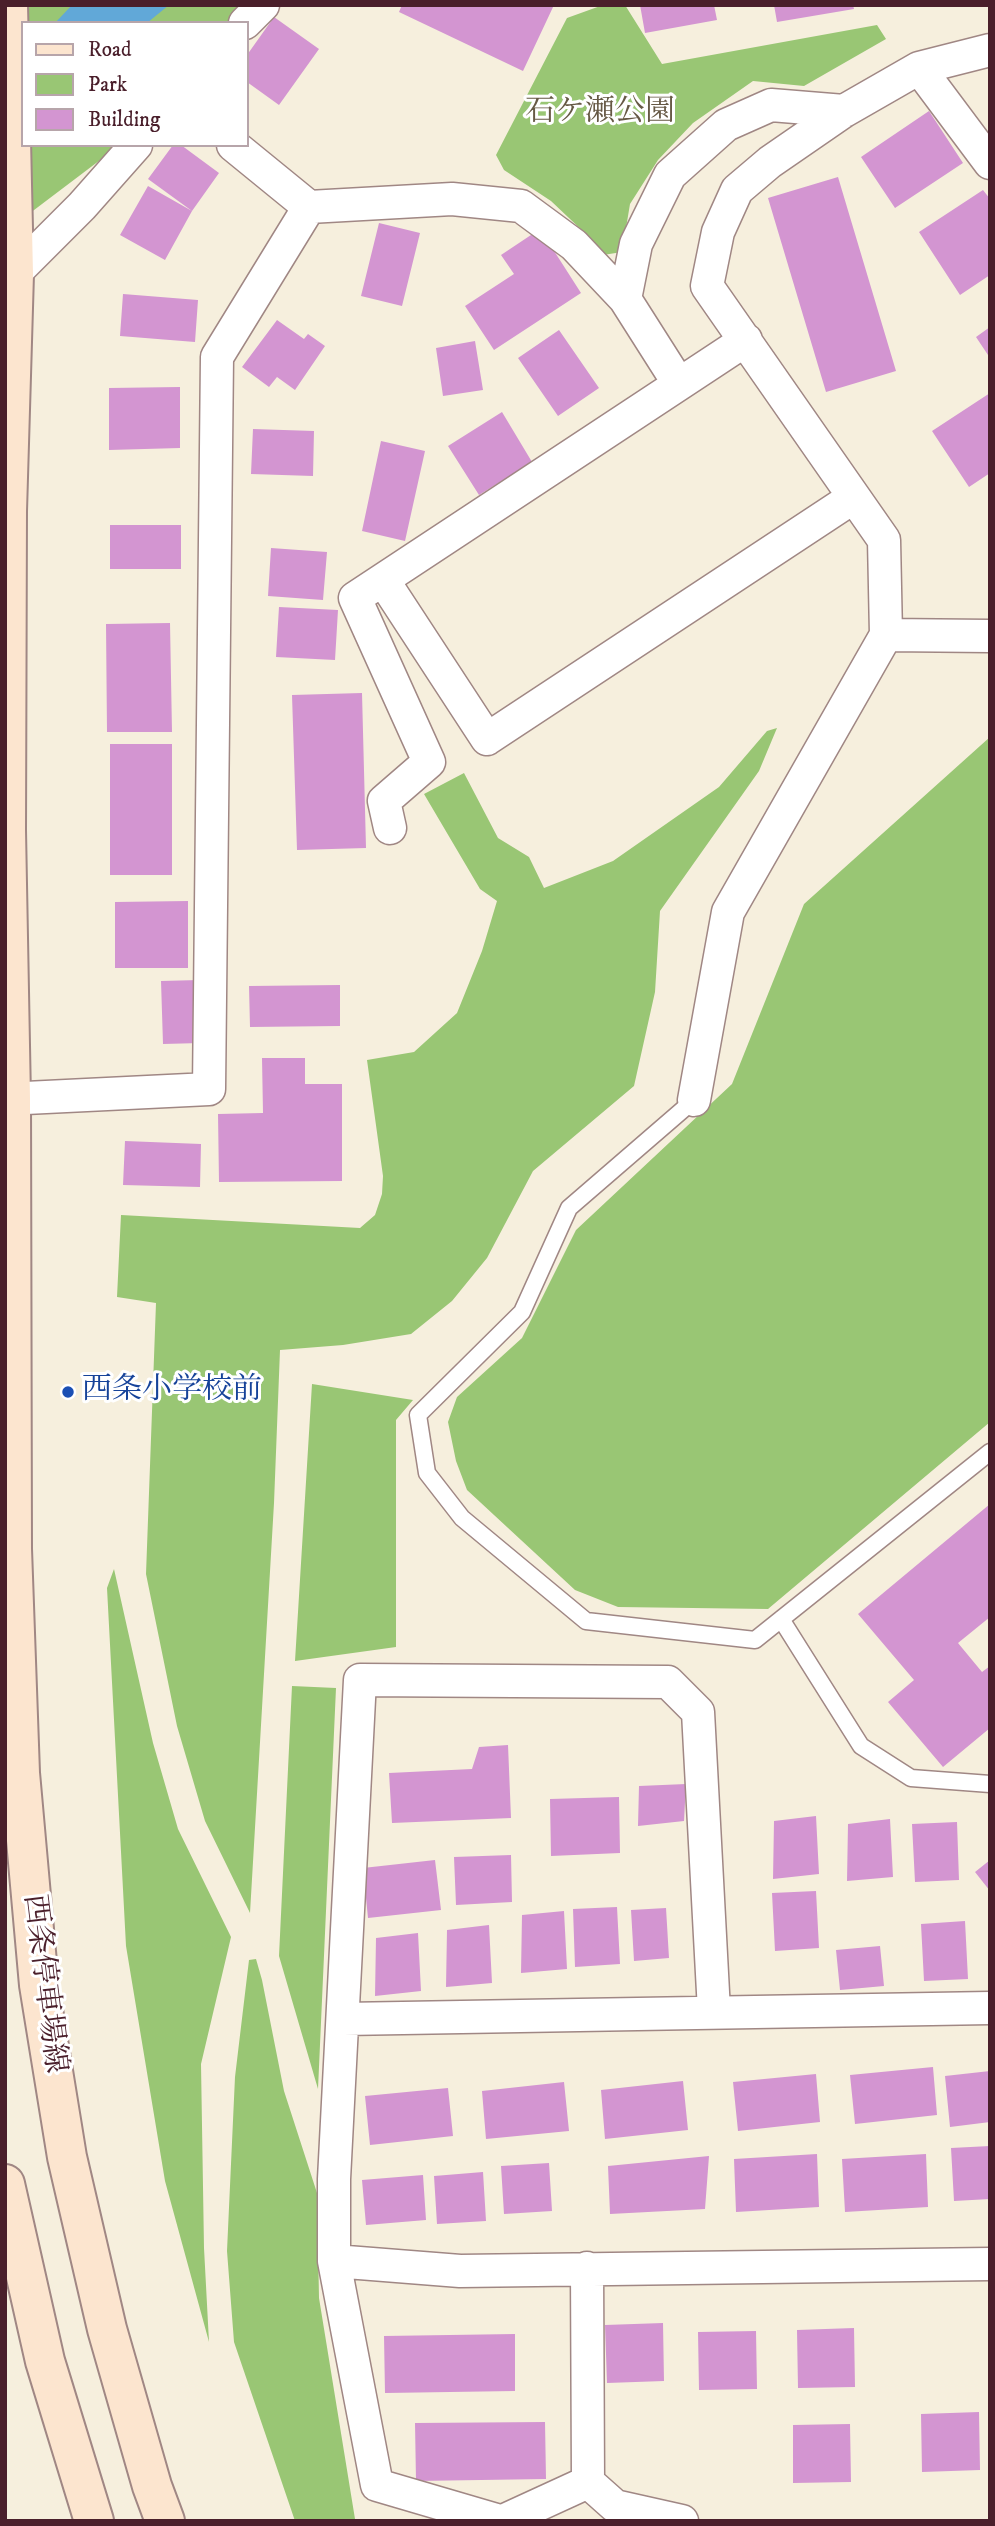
<!DOCTYPE html>
<html>
<head>
<meta charset="utf-8">
<style>
  body { margin:0 }
  #map { position:relative; width:995px; height:2526px; overflow:hidden; background:#f6efdd; font-family:"IM FELL DW Pica",serif }
  canvas { display:block }
  .frame { position:absolute; inset:0; border:7px solid #4a1f2b; pointer-events:none }
  .legend { position:absolute; left:21px; top:21px; width:228px; height:126px; box-sizing:border-box; background:#fff; border:2px solid #b7a5aa; margin:0; padding:9px 12px; list-style:none; font-size:21px; color:#4a1f2b }
  .legend li { display:flex; align-items:center; gap:14px; height:35px }
  .legend b { width:35px; border:2px solid #b7a5aa }
</style>
</head>
<body>
<div id="map">
<canvas width="995" height="2526"></canvas>
<div class="frame"></div>
<ul class="legend">
<li><b style="height:9px;background:#fce5cf"></b>Road</li>
<li><b style="height:19px;background:#99c674"></b>Park</li>
<li><b style="height:19px;background:#d395d1"></b>Building</li>
</ul>
</div>
<script>
const ctx = document.querySelector('canvas').getContext('2d');
ctx.lineJoin = 'round';
function fill(path, color) {
  ctx.fillStyle = color;
  ctx.fill(path, 'evenodd');
}
function toPath(rows) {
  const path = new Path2D();
  for (const r of rows) {
    path.moveTo(r[0], r[1]);
    for (let i = 2; i < r.length; i += 2) path.lineTo(r[i], r[i + 1]);
  }
  return path;
}
function stroke(path, color, width, dash) {
  ctx.strokeStyle = color;
  ctx.lineWidth = width;
  ctx.lineCap = dash ? 'butt' : 'round';
  ctx.setLineDash(dash || []);
  ctx.stroke(path);
}
function drawText(font, color, halo, rows, align = 'center') {
  ctx.font = font + ' "IM FELL DW Pica","Noto Serif JP",serif';
  ctx.lineWidth = 6;
  ctx.setLineDash([]);
  ctx.textBaseline = 'middle';
  ctx.strokeStyle = halo;
  ctx.fillStyle = color;
  for (const [text, x, y, turn = 0] of rows) {
    ctx.save();
    ctx.translate(x, y);
    ctx.rotate((+turn || 0) * Math.PI / 180);
    ctx.textAlign = isNaN(turn) ? turn : align;
    if (halo) ctx.strokeText(text, 0, 0);
    ctx.fillText(text, 0, 0);
    ctx.restore();
  }
}
fill(toPath([
  [5,5,245,5,230,23,23,23,23,145,120,145,5,232],
  [603,5,625,5,662,64,877,25,886,39,804,86,753,81,693,123,658,160,630,204,622,252,603,255,588,236,551,201,504,170,496,155,567,18],
  [777,728,759,771,660,911,655,992,634,1086,533,1171,487,1258,452,1301,411,1334,343,1345,280,1350,274,1503,250,1913,205,1821,177,1726,146,1574,156,1303,117,1297,121,1215,360,1228,375,1215,382,1194,383,1176,367,1060,414,1052,457,1013,482,951,497,901,480,889,424,794,464,773,498,838,529,857,544,888,613,861,719,787,767,731],
  [990,737,990,1422,768,1609,618,1607,575,1590,467,1490,456,1461,448,1422,457,1397,522,1338,576,1230,732,1084,804,904],
  [312,1384,413,1400,396,1420,396,1647,295,1661],
  [114,1569,153,1743,178,1829,231,1937,201,2064,204,2248,209,2342,165,2181,126,1946,107,1588],
  [292,1686,336,1688,318,2089,279,1956],
  [256,1959,262,1980,284,2091,317,2193,319,2298,355,2519,348,2521,295,2521,234,2342,227,2251,235,2077,249,1960]
]), '#99c674');
fill(toPath([
  [72,5,169,5,147,23,55,23]
]), '#61a8d8');
fill(toPath([
  [402,5,554,5,523,71,399,12],
  [640,5,714,5,717,20,645,33],
  [774,5,853,5,854,9,777,22],
  [274,17,319,49,279,105,247,82,247,55],
  [929,111,963,163,895,208,861,157],
  [173,145,181,145,219,173,192,211,165,260,120,235,148,186,192,211,148,179],
  [838,177,896,371,826,392,768,198],
  [983,190,990,199,990,275,960,295,919,232],
  [379,223,420,233,402,306,361,296],
  [540,229,581,293,494,350,465,306,514,274,501,255],
  [123,294,198,300,195,342,120,336],
  [277,320,304,339,308,334,325,346,295,390,277,377,269,387,242,367],
  [990,327,990,358,976,337],
  [559,330,599,388,558,416,518,358],
  [475,341,483,390,443,396,436,348],
  [180,387,180,448,109,450,109,388],
  [990,393,990,473,969,487,932,431],
  [502,412,532,462,479,495,448,446],
  [253,429,314,431,313,476,251,474],
  [381,441,425,451,405,541,362,531],
  [110,525,181,525,181,569,110,569],
  [271,548,327,552,323,600,268,596],
  [279,607,338,610,335,660,276,657],
  [170,623,172,732,107,732,106,624],
  [362,693,366,848,297,850,292,695],
  [110,744,172,744,172,875,110,875],
  [188,901,188,968,115,968,115,902],
  [199,980,201,1043,163,1044,161,981],
  [340,985,340,1026,250,1027,249,986],
  [262,1058,305,1058,305,1084,342,1084,342,1181,219,1182,218,1114,263,1113],
  [125,1141,201,1144,200,1187,123,1185],
  [990,1504,990,1617,958,1643,982,1672,990,1666,990,1728,943,1767,888,1702,914,1680,858,1614],
  [508,1745,511,1818,392,1823,389,1773,472,1769,479,1747],
  [686,1784,684,1821,638,1826,639,1786],
  [619,1797,620,1853,551,1856,550,1799],
  [816,1816,819,1874,773,1879,774,1821],
  [890,1819,893,1877,847,1881,848,1824],
  [957,1822,959,1880,915,1882,912,1824],
  [511,1855,512,1902,456,1905,454,1857],
  [435,1860,441,1910,368,1918,363,1868],
  [990,1860,990,1891,975,1872],
  [816,1891,819,1948,775,1951,772,1893],
  [617,1907,620,1964,575,1967,573,1909],
  [666,1908,669,1958,634,1961,631,1910],
  [564,1911,567,1969,521,1973,522,1915],
  [965,1921,968,1979,924,1981,921,1924],
  [489,1925,492,1983,446,1987,447,1930],
  [418,1933,421,1991,375,1996,376,1938],
  [880,1946,884,1986,840,1990,836,1950],
  [933,2067,937,2115,855,2124,850,2075],
  [990,2071,990,2122,950,2127,945,2076],
  [816,2074,820,2122,738,2131,733,2082],
  [683,2081,688,2130,605,2139,601,2090],
  [564,2082,569,2131,486,2139,482,2091],
  [448,2088,453,2136,370,2145,365,2096],
  [990,2146,990,2199,954,2201,951,2148],
  [817,2154,819,2207,736,2212,734,2159],
  [926,2154,928,2207,845,2212,842,2159],
  [709,2156,705,2209,610,2214,608,2166],
  [549,2163,552,2211,504,2214,501,2166],
  [483,2172,486,2221,437,2224,434,2176],
  [423,2175,426,2220,366,2225,362,2180],
  [663,2323,664,2381,607,2383,605,2325],
  [854,2328,855,2387,798,2388,797,2330],
  [756,2331,757,2389,699,2390,698,2332],
  [515,2334,515,2391,385,2393,384,2336],
  [979,2412,980,2470,922,2472,921,2414],
  [545,2422,546,2479,416,2481,415,2423],
  [850,2424,851,2482,793,2483,793,2425]
]), '#d395d1');
const lane = toPath([
  [694,1100,569,1208,522,1312,418,1415,427,1473,462,1518,586,1621,755,1640,990,1452],
  [781,1619,861,1746,911,1778,990,1784]
]);
const street = toPath([
  [245,23,263,5],
  [919,68,990,163],
  [233,145,309,207,452,199,521,206,574,245,625,299,679,384],
  [14,274,82,206,136,145],
  [625,299,636,244,670,175,726,125,771,105,844,111],
  [383,580,487,739,854,497],
  [886,635,990,636],
  [390,828,384,801,429,762,355,598,746,340],
  [5,1099,209,1089,217,357,309,207],
  [694,1100,728,912,886,635,884,540,707,286,718,232,737,190,770,162,844,111,919,68,990,50],
  [344,2019,990,2008],
  [334,2261,460,2271,990,2264],
  [587,2268,588,2482,615,2506,682,2521],
  [500,2521,377,2485,334,2261,334,2179,360,1680,668,1682,698,1712,714,2011],
  [503,2521,588,2482]
]);
const secondary = toPath([
  [8,5,14,274,7,511,6,830,11,1099,12,1549,20,1773,39,1985,67,2157,107,2329,152,2486,165,2521],
  [5,2184,45,2361,94,2521]
]);
stroke(lane, '#a08784', 19);
stroke(street, '#a08784', 35);
stroke(secondary, '#a08784', 42);
stroke(lane, '#fff', 16);
stroke(street, '#fff', 32);
stroke(secondary, '#fce5cf', 38);
for (const [x, y, r, color] of [
  [68,1392,7,"#1a4fb4"]
]) {
  const dot = new Path2D();
  dot.arc(x, y, r, 0, 2 * Math.PI);
  ctx.fillStyle = color;
  ctx.fill(dot);
  stroke(dot, '#fff', 2.5);
}
drawText('30px', '#665945', '#fff', [
  ["石ケ瀬公園",600,114]
]);
drawText('30px', '#164399', '#fff', [
  ["西条小学校前",82,1392]
], 'left');
drawText('30px', '#4a1f2b', '#fff', [
  ["西条停車場線",43,1984,83]
]);
</script>
</body>
</html>
